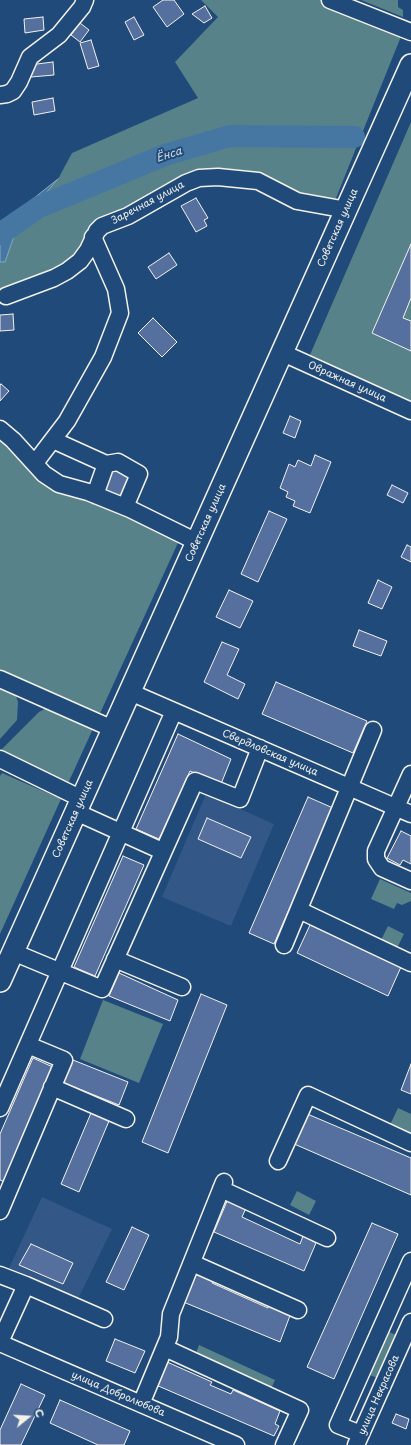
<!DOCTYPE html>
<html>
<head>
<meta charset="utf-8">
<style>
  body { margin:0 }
  #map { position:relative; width:411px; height:1445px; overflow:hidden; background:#1f4a7a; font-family:"Playpen Sans",sans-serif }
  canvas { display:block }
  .north { position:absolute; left:8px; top:1397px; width:40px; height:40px; -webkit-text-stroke:3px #1f4a7a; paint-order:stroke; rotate:72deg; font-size:11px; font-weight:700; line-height:16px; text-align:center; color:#f4f1e8 }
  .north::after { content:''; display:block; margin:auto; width:14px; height:18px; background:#f4f1e8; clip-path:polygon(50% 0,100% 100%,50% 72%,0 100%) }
</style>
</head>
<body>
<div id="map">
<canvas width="411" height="1445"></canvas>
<div class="north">С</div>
</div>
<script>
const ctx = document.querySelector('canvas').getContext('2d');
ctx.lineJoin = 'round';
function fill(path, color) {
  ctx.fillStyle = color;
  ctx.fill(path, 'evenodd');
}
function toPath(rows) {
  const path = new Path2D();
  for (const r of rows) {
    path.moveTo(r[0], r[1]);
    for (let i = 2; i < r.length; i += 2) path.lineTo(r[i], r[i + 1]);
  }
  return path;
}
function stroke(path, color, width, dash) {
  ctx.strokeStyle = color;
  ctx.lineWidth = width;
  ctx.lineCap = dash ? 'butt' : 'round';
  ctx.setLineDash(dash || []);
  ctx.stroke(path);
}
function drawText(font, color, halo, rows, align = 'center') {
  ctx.font = font + ' "Playpen Sans",sans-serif';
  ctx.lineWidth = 4;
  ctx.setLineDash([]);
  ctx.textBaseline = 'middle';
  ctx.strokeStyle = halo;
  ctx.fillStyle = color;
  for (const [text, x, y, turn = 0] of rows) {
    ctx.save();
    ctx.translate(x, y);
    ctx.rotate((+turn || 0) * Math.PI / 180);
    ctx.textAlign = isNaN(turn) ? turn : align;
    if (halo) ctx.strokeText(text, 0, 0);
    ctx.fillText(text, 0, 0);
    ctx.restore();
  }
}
fill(toPath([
  [206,794,274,824,231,926,162,897],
  [42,1197,112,1229,78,1299,9,1268]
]), '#335887');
fill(toPath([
  [201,0,329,0,404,29,332,208,218,177,102,226,80,261,0,296,0,262,5,262,20,219,39,207,39,201,58,179,72,153,198,98,175,62,218,17],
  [361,0,398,0,398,7,403,10,403,17],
  [411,122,411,411,306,364],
  [0,429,44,474,182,534,65,790,0,759,0,751,39,712,54,704,12,685,18,702,17,720,0,739],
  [2,773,61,799,0,934,0,776],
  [380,879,411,893,411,901,402,905,397,903,394,909,371,899],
  [388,926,404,934,397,948,381,940],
  [103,1000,163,1024,139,1083,80,1059],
  [398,1108,411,1114,411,1136,389,1127],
  [297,1191,316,1201,309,1215,290,1205],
  [389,1332,399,1336,380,1379,370,1375],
  [199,1345,275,1380,270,1391,195,1356]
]), '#57828a');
const water = toPath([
  [58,179,39,201,39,207,20,219,5,262,0,262,0,222,10,217,58,179]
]);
fill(water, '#4677a3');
stroke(water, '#8ca8bf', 1);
stroke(toPath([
  [0,234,39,207,165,155,230,136,354,137]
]), '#4677a3', 22);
const building = toPath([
  [163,0,174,0,184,14,167,27,153,7,163,0],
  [205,6,212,18,204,23,192,14,205,6],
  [43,17,44,30,25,33,24,19,43,17],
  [134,17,144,35,134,40,125,22,134,17],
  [80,23,89,30,80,42,71,35,80,23],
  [91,40,99,66,88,69,80,43,91,40],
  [53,62,54,75,31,77,29,65,53,62],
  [53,98,55,111,34,115,32,102,53,98],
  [196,198,208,218,204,220,207,226,196,232,181,206,196,198],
  [411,244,411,298,403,318,411,321,411,351,372,333,411,244],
  [169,253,177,265,156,279,148,267,169,253],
  [13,314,14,330,0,331,0,315,13,314],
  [153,318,177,342,162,357,138,333,153,318],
  [1,384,9,391,0,401,0,385,1,384],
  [290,416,301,421,295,438,283,433,290,416],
  [315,455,331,462,310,513,293,506,295,501,286,497,288,492,280,488,289,464,295,467,298,460,311,466,315,455],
  [114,468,134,476,123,502,103,493,114,468],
  [392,485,408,493,403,503,387,495,392,485],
  [269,511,287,519,258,582,241,574,269,511],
  [407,545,411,547,411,562,401,557,407,545],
  [378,580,392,587,382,609,368,603,378,580],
  [229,590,253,601,240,628,216,617,229,590],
  [359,630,387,641,381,656,353,646,359,630],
  [222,642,239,649,227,675,245,684,238,699,204,682,222,642],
  [276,682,367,721,353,753,262,714,276,682],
  [178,734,231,759,221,784,190,771,159,839,136,829,178,734],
  [308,797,333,808,274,944,249,933,308,797],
  [207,818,251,837,241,858,198,839,207,818],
  [401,831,411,836,411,864,403,860,400,865,387,858,401,831],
  [123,856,144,865,95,976,74,967,123,856],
  [310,925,401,967,388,996,297,953,310,925],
  [119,973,178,1000,170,1021,109,996,119,973],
  [201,994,227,1005,168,1153,142,1142,201,994],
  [33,1058,55,1068,5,1182,0,1180,0,1134,33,1058],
  [68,1058,128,1082,119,1105,59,1081,68,1058],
  [411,1064,411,1094,401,1090,411,1064],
  [91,1113,109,1121,79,1192,61,1184,91,1113],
  [305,1113,411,1158,411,1195,292,1143,305,1113],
  [228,1199,246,1208,242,1217,300,1244,303,1236,316,1243,304,1271,214,1232,228,1199],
  [372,1223,398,1234,334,1379,307,1367,372,1223],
  [132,1227,149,1235,124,1290,106,1282,132,1227],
  [31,1244,73,1263,63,1284,19,1265,31,1244],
  [195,1272,214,1280,212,1283,268,1308,269,1304,291,1313,280,1342,181,1301,195,1272],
  [115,1339,145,1351,135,1373,106,1361,115,1339],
  [167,1362,212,1382,210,1385,231,1394,233,1390,280,1411,275,1424,279,1426,274,1436,156,1385,167,1362],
  [21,1384,45,1395,21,1445,0,1445,0,1430,21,1384],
  [60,1400,130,1431,124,1445,98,1445,50,1423,60,1400],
  [396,1414,409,1419,406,1429,392,1423,396,1414]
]);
fill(building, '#556f9f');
stroke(building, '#f4f1e8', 1);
const minor = toPath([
  [330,0,411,32],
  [0,95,7,94,13,91,19,82,30,57,59,35,82,7,85,0],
  [6,296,54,278,67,271,80,261,88,250,97,231,102,226,128,216,186,183,199,178,218,177,258,181,297,201,347,210],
  [283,353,411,411],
  [0,429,13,440,44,474,59,484,88,492,130,509,197,542],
  [53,440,106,464,118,462,139,474,125,507],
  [35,463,67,421,103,357,120,313,116,289,93,237],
  [95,495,106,464],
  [0,679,113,729],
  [130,692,411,814],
  [0,759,82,799],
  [411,774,376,851,376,859,382,868,411,881],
  [76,812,162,851],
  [299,910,411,963],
  [284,945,373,730],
  [13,952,102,989,195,781,240,799,260,748],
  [115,959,182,987],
  [52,1087,126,1119],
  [0,1108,174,711],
  [278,1161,308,1095,411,1143],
  [221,1189,327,1238],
  [0,1211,64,1060,28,1045],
  [192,1263,298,1310],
  [0,1275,26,1285,0,1342],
  [26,1285,104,1319],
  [0,1343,236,1445],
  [165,1348,300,1410,284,1445],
  [141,1404,169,1337,171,1314,224,1182],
  [361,1434,338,1425,411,1261],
  [356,1445,411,1322]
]);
const major = toPath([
  [0,981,411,65]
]);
stroke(minor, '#f4f1e8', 19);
stroke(major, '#f4f1e8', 24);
stroke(minor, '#1f4a7a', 16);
stroke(major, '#1f4a7a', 21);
drawText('10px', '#f4f1e8', '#1f4a7a', [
  ["Заречная улица",148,203,-28],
  ["Советская улица",338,228,-66],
  ["Овражная улица",347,382,24],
  ["Советская улица",206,523,-66],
  ["Свердловская улица",270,753,23],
  ["Советская улица",73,819,-66],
  ["улица Добролюбова",118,1394,23],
  ["улица Некрасова",379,1395,-66]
]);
drawText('italic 11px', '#dadfde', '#1f4a7a', [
  ["Ёнса",169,155,-18]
]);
</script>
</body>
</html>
